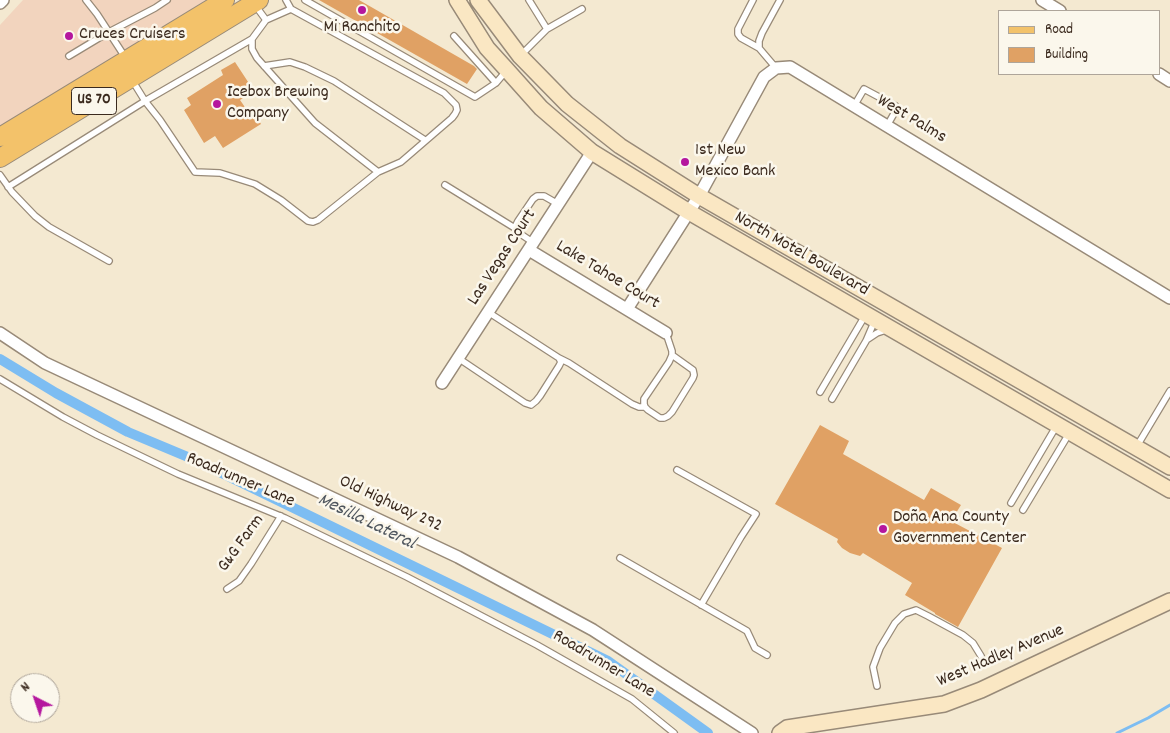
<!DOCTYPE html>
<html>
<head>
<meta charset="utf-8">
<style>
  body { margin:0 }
  #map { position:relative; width:1170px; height:733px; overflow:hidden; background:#f4e9d1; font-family:Dekko,sans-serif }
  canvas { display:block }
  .legend { position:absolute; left:998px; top:10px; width:162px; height:65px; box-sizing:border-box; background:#fbf7ec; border:1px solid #aea59a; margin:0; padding:6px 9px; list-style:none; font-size:15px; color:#3b2a1e }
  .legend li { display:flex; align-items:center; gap:10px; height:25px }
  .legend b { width:25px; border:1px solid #aea59a }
  .north { position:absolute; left:10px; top:673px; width:50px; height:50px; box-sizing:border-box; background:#fbf7ec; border:1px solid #aea59a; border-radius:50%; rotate:319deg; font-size:14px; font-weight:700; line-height:20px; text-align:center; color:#3b2a1e }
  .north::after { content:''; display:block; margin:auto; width:18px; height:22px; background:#b5179e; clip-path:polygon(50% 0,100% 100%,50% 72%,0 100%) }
</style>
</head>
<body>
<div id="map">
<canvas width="1170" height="733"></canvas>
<ul class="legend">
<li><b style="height:6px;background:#f3c26a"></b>Road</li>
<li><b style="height:14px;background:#e0a164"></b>Building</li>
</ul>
<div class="north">N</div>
</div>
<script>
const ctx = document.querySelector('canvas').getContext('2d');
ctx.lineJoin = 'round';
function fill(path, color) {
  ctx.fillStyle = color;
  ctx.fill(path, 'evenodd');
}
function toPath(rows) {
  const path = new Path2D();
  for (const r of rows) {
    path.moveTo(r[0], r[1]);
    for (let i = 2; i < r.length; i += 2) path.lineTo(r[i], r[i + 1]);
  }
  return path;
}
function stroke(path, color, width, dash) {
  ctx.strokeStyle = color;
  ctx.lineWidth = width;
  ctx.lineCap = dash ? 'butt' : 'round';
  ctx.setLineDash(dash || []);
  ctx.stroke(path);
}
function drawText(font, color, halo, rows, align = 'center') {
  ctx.font = font + ' Dekko,sans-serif';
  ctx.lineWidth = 5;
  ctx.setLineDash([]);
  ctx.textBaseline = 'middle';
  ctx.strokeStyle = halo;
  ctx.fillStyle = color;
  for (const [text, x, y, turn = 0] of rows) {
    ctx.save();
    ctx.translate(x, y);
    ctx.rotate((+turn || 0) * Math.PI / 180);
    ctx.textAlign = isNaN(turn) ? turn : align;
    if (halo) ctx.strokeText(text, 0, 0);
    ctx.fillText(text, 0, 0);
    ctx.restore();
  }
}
fill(toPath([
  [23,0,206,0,0,127,0,25]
]), '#f2d4be');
stroke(toPath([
  [1117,733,1148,718,1170,705]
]), '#7dbdf2', 3);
stroke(toPath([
  [0,359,56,393,128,432,195,460,608,661,708,733]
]), '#7dbdf2', 10);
fill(toPath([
  [319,0,359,0,474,66,477,69,467,84],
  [235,62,254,91,240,100,249,113,253,111,261,124,223,148,215,136,204,143,184,110,191,105,187,98,223,75,221,70],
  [820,425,849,441,843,454,924,500,931,488,961,505,951,521,1002,548,958,627,935,614,935,613,905,595,912,583,863,553,860,556,850,553,842,548,837,542,838,539,775,504]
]), '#e0a164');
const lane = toPath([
  [86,0,97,14,125,57],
  [305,0,475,97,496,83,507,70],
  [529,0,547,29],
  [753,0,738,29,738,34,741,38,759,48],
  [255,5,266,20,252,39,252,49,257,58,315,123,378,172,401,162,452,118,455,114,457,110,456,105,444,93,291,9,286,0],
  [266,20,291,9],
  [454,36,496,83],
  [69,56,109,32,155,8,167,0],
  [520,56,547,29,582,9],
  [264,66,290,62,305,67,334,81,425,140],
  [776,68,759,48,759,41,762,33,780,0],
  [132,80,145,101,160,120,195,172,220,173,255,184,281,200,308,221,313,222,318,220,378,172],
  [854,106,864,89,892,104,896,106,896,110,887,126],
  [0,175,12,192,35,216,49,227,109,261],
  [445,185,518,230],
  [8,187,145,101,252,39],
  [534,243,522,235,518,230,516,225,518,221,533,199,537,196,544,196,558,204],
  [666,333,672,351,672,355,669,362,644,399,644,404,645,407,648,410,660,418,664,418,668,416,672,412,693,378,694,375,693,370,672,355],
  [868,339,877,333,886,330],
  [458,358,525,403,531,405,536,401,540,396,559,366,561,362,559,358,488,312],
  [559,358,569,363,632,404,639,407,645,407],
  [0,379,63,417,97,435,178,474,285,518,407,577,537,645,632,699,674,733],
  [820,392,866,314],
  [832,399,866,341,875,320],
  [1137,446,1170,391],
  [677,470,756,514,741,537,701,605],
  [1011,503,1057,425],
  [1023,510,1070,432],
  [620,558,747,631,755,648,767,655],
  [227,589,239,581,251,564,281,516],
  [877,686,873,667,880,648,895,623,904,614,916,610,928,616,963,635,973,643,981,656]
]);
const street = toPath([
  [1042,0,1060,11],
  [0,3,3,0],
  [1159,74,1170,81],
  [529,250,666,333],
  [627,309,699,196,764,77,776,68,790,67,1170,298],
  [0,333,45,363,458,557,593,630,752,733],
  [442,383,592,152]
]);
const secondary = toPath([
  [457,0,487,48,507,70,541,108,592,152,689,212,1170,490],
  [478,0,520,56,567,104,620,146,699,196,1170,467],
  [780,733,787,728,944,704,981,690,1170,601]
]);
const primary = toPath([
  [0,137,225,0],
  [0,158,259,0]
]);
stroke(lane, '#988a78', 8);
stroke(street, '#988a78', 14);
stroke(secondary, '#988a78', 18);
stroke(primary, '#988a78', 20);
stroke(lane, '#fff', 5.5);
stroke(street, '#fff', 11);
stroke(secondary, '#fae7c3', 15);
stroke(primary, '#f3c26a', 18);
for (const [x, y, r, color] of [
  [362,10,5,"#b5179e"],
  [69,36,5,"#b5179e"],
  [217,104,5,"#b5179e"],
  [685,162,5,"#b5179e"],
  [883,529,5,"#b5179e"]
]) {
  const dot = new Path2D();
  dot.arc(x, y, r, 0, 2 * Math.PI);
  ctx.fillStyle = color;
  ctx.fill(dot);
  stroke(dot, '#fbf7ec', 2);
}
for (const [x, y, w] of [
  [94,101,45]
]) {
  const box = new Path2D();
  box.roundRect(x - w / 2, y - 13.5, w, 27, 4);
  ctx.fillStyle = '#fbf7ec';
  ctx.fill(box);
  stroke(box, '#3b2a1e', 1);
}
drawText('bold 16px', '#3b2a1e', null, [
  ["US 70",94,101]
]);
drawText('18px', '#3b2a1e', '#fbf7ec', [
  ["Mi Ranchito",362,29,"center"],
  ["Cruces Cruisers",79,36],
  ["Icebox Brewing",227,94],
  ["Company",227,115],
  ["1st New",695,152],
  ["Mexico Bank",695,173],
  ["Doña Ana County",893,519],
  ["Government Center",893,540]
], 'left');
drawText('18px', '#3b2a1e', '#fbf7ec', [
  ["West Palms",911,120,31],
  ["North Motel Boulevard",801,255,30],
  ["Las Vegas Court",503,258,-57],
  ["Lake Tahoe Court",607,276,31],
  ["Roadrunner Lane",240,481,23],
  ["Old Highway 292",390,505,25],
  ["G&G Farm",242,544,-54],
  ["West Hadley Avenue",1001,657,-23],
  ["Roadrunner Lane",603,665,31]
]);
drawText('italic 19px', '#4f565e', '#fbf7ec', [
  ["Mesilla Lateral",366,523,26]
]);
</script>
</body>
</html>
